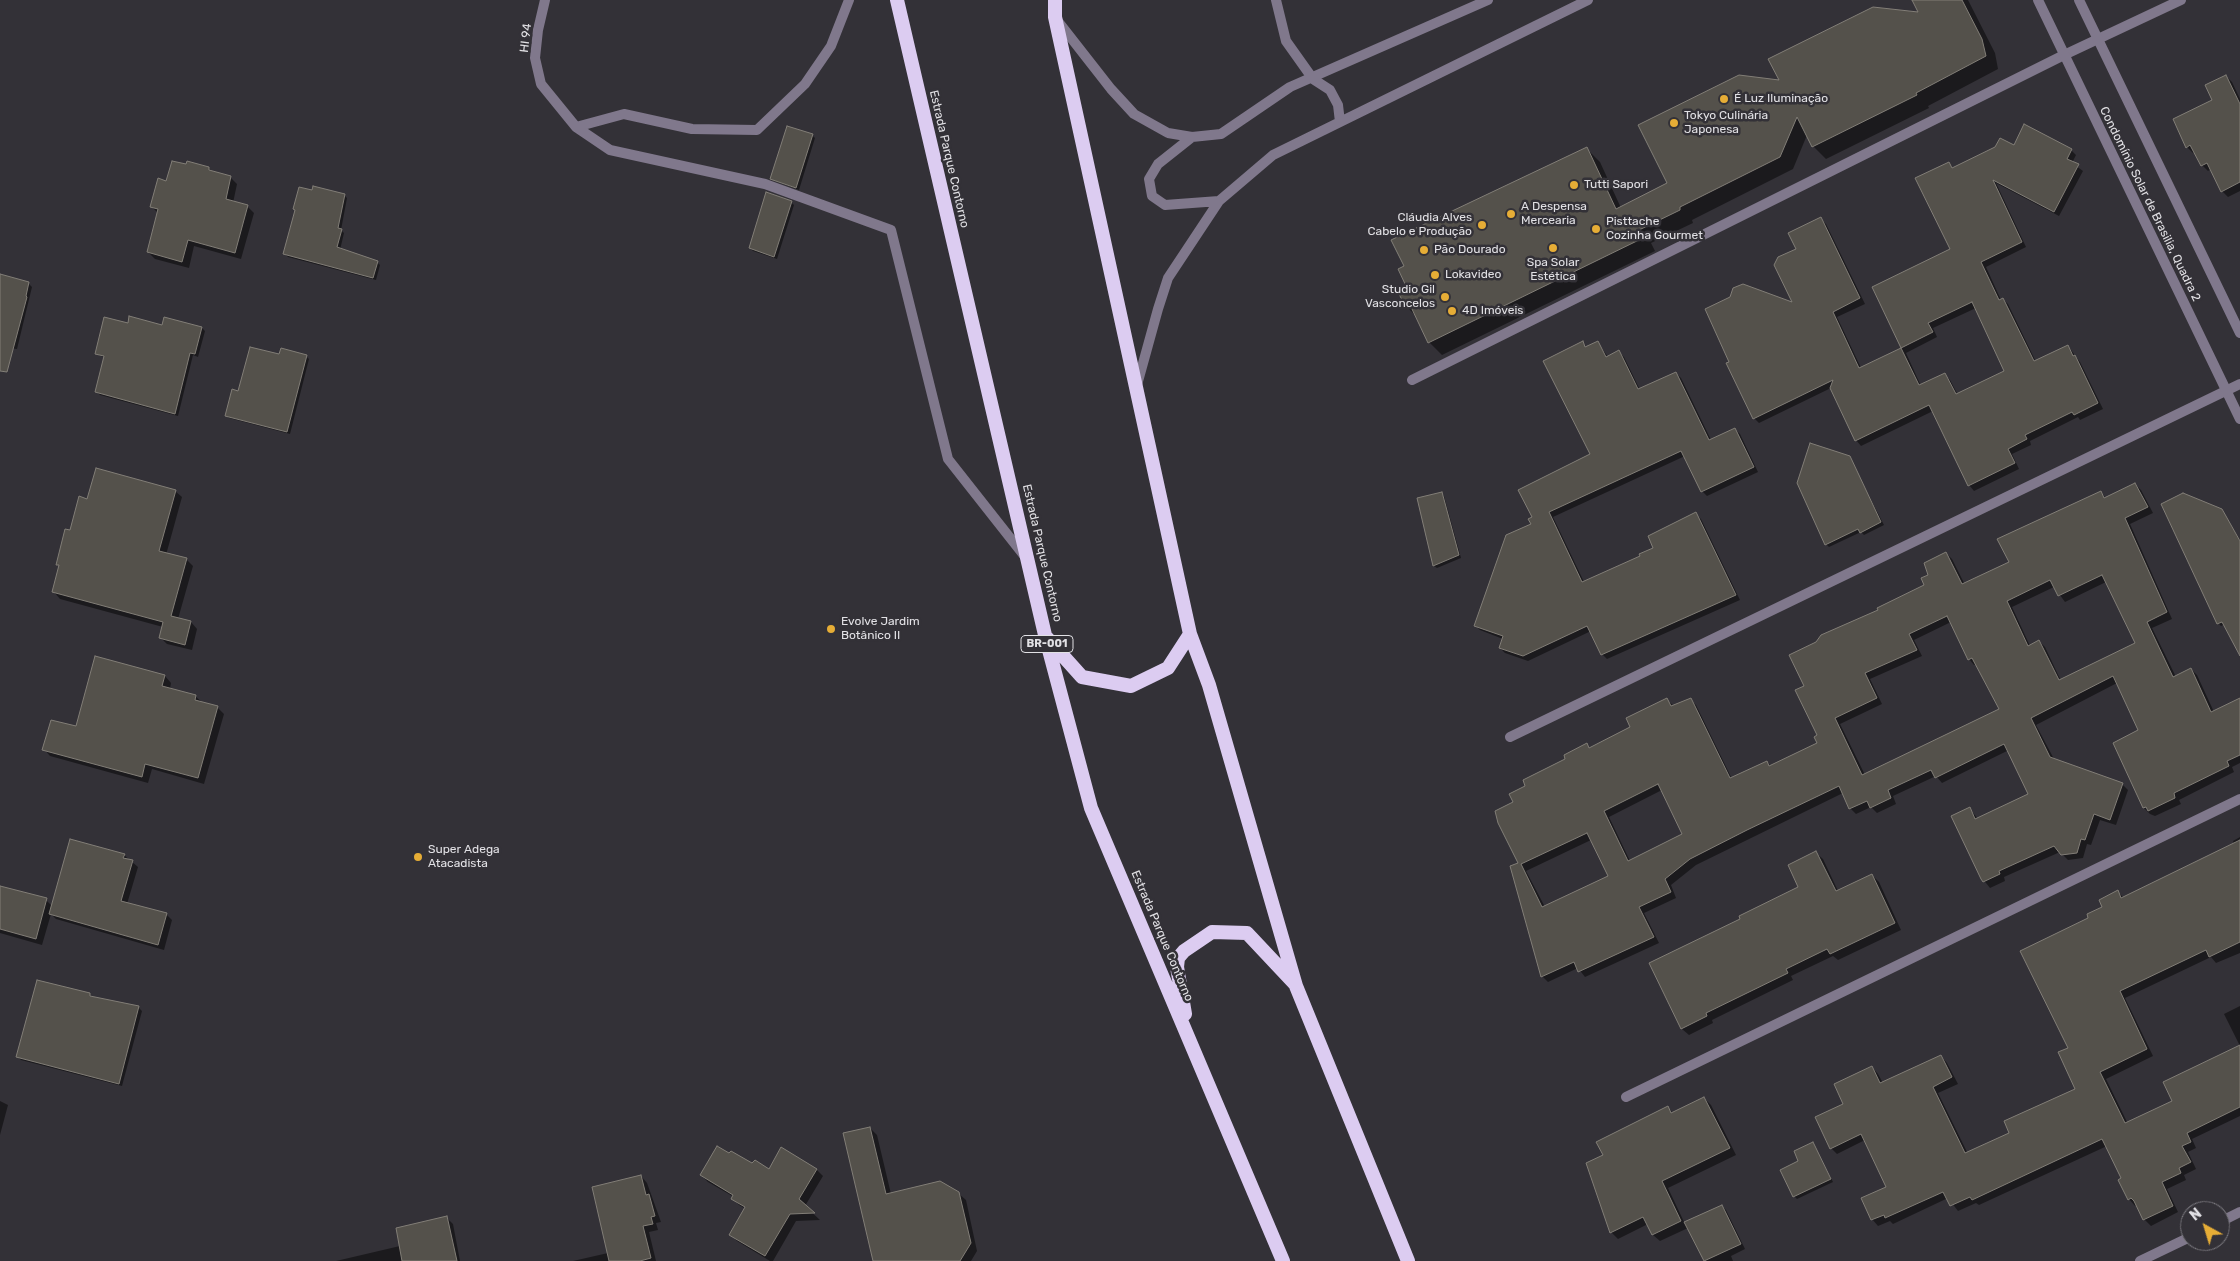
<!DOCTYPE html>
<html>
<head>
<meta charset="utf-8">
<style>
  body { margin:0 }
  #map { position:relative; width:2240px; height:1261px; overflow:hidden; background:#333137; font-family:Rubik,sans-serif }
  canvas { display:block }
  .north { position:absolute; left:2180px; top:1201px; width:50px; height:50px; box-sizing:border-box; background:#333137; border:1px solid #79777d; border-radius:50%; rotate:321deg; font-size:14px; font-weight:700; line-height:20px; text-align:center; color:#e2e1e5 }
  .north::after { content:''; display:block; margin:auto; width:18px; height:22px; background:#e6ad36; clip-path:polygon(50% 0,100% 100%,50% 72%,0 100%) }
</style>
</head>
<body>
<div id="map">
<canvas width="2240" height="1261"></canvas>
<div class="north">N</div>
</div>
<script>
const ctx = document.querySelector('canvas').getContext('2d');
ctx.lineJoin = 'round';
function fill(path, color) {
  ctx.fillStyle = color;
  ctx.fill(path, 'evenodd');
}
function toPath(rows) {
  const path = new Path2D();
  for (const r of rows) {
    path.moveTo(r[0], r[1]);
    for (let i = 2; i < r.length; i += 2) path.lineTo(r[i], r[i + 1]);
  }
  return path;
}
function stroke(path, color, width, dash) {
  ctx.strokeStyle = color;
  ctx.lineWidth = width;
  ctx.lineCap = dash ? 'butt' : 'round';
  ctx.setLineDash(dash || []);
  ctx.stroke(path);
}
function drawText(font, color, halo, rows, align = 'center') {
  ctx.font = font + ' Rubik,sans-serif';
  ctx.lineWidth = 5;
  ctx.setLineDash([]);
  ctx.textBaseline = 'middle';
  ctx.strokeStyle = halo;
  ctx.fillStyle = color;
  for (const [text, x, y, turn = 0] of rows) {
    ctx.save();
    ctx.translate(x, y);
    ctx.rotate((+turn || 0) * Math.PI / 180);
    ctx.textAlign = isNaN(turn) ? turn : align;
    if (halo) ctx.strokeText(text, 0, 0);
    ctx.fillText(text, 0, 0);
    ctx.restore();
  }
}
fill(toPath([
  [1913,0,1968,0,1995,53,1998,69,1928,106,1929,108,1826,159,1813,146,1807,135,1793,169,1692,220,1693,223,1651,243,1655,251,1442,355,1429,342,1416,316,1406,306,1408,287,1587,149,1600,162,1621,208,1669,184,1781,82,1920,14],
  [2226,76,2232,82,2240,99,2240,191,2228,197,2222,191,2211,169,2208,171,2202,165,2195,152,2193,153,2187,147],
  [812,135,815,138,799,190,775,181,772,178],
  [2014,147,2071,150,2076,155,2072,163,2083,171,2059,216,1996,183,2026,247,1986,267,2001,300,2003,299,2008,304,2036,362,2068,346,2080,362,2103,409,2080,420,2078,417,2030,441,2031,445,2012,454,2019,469,1974,491,1969,485,1933,411,1861,446,1856,440,1831,388,1759,423,1754,418,1794,304,1798,249,1821,219,1826,224,1865,304,1837,317,1861,368,1902,348,1874,288,1951,250,1949,164,1954,169],
  [1976,308,2006,372,1958,395,1950,380,1945,375,1921,386,1906,353,1937,337,1933,328],
  [209,168,213,173,230,177,237,184,233,203,247,206,254,213,241,259,194,246,189,268,155,259,148,252,158,213,152,207,167,183],
  [344,195,347,198,341,230,344,233,340,250,377,262,380,265,376,280,288,257,285,254],
  [791,202,794,205,777,259,753,251,750,248],
  [0,276,29,284,32,287,17,349,0,347],
  [128,325,202,328,205,331,198,357,193,355,178,416,100,395,97,392,105,358,97,354],
  [1582,343,1588,348,1598,343,1608,357,1619,352,1624,357,1640,390,1676,373,1681,378,1711,440,1735,429,1740,434,1758,472,1707,496,1702,491,1685,456,1553,517,1584,582,1642,557,1696,514,1701,519,1740,600,1607,659,1602,654,1591,631,1528,661,1505,653,1500,648,1503,639,1480,630,1475,625,1532,525,1533,518,1592,455],
  [280,356,306,356,309,359,290,434,229,418,226,415,239,393],
  [1849,457,1884,525,1864,535,1861,532,1829,547,1826,544],
  [2135,484,2141,490,2153,513,2130,524,2172,619,2152,628,2176,677,2191,669,2197,675,2214,712,2240,699,2240,763,2232,767,2234,772,2179,800,2181,804,2155,816,2150,814,2144,808,2114,744,2140,731,2117,683,2036,725,2054,759,2122,784,2128,790,2116,825,2100,820,2091,845,2087,844,2083,858,2068,860,2060,852,2004,877,2005,881,1990,888,1982,878,1970,809,1978,819,2030,794,2009,750,1942,783,1936,776,1893,796,1896,804,1877,813,1871,807,1856,814,1850,808,1843,793,1696,865,1671,885,1676,898,1644,913,1659,943,1585,977,1578,968,1548,982,1542,976,1520,864,1515,803,1527,787,1586,745,1590,748,1632,728,1667,700,1674,706,1690,699,1696,705,1732,779,1767,762,1771,766,1819,743,1819,736,1805,687,1880,611,1926,585,1929,576,1946,553,1952,559,1965,585,2011,563,2101,493,2106,498],
  [2106,582,2137,644,2061,681,2045,647,2039,641,2030,646,2012,607,2054,587,2065,602],
  [1951,622,1969,659,1974,665,1977,664,2000,710,1865,775,1840,724,1882,704,1870,679,1922,656,1914,640],
  [1662,790,1684,835,1630,861,1609,817],
  [1591,840,1609,877,1545,907,1526,871],
  [175,491,182,497,166,555,186,559,193,566,178,619,191,622,197,629,192,650,167,644,160,637,163,627,60,599,54,592,60,567,57,564,71,532,88,500],
  [1441,493,1444,496,1461,558,1437,568,1434,566],
  [2222,510,2240,540,2240,626,2225,624,2221,626,2218,623],
  [165,676,171,683,170,689,195,696,203,703,217,707,224,714,204,784,152,769,148,783,50,756,44,749],
  [2240,837,2240,953,2216,963,2211,957,2125,998,2153,1056,2106,1079,2128,1124,2174,1102,2240,1046,2224,1014,2240,1006,2240,1116,2192,1139,2196,1148,2188,1152,2196,1169,2184,1175,2186,1180,2167,1189,2178,1212,2151,1226,2144,1219,2137,1204,2135,1206,2129,1199,2123,1179,2107,1146,1979,1205,1976,1203,1958,1211,1948,1198,1893,1224,1890,1221,1878,1226,1872,1219,1888,1187,1865,1140,1837,1154,1831,1148,1845,1104,1872,1067,1878,1074,1883,1083,1941,1056,1947,1063,1958,1084,1938,1093,1968,1154,2011,1134,2077,1089,2069,1048,2090,919,2118,892,2124,898,2234,844,2233,841],
  [1816,853,1823,859,1838,891,1872,875,1879,882,1901,930,1838,960,1833,956,1791,976,1793,980,1712,1020,1713,1023,1689,1035,1682,1029,1651,964,1742,919,1800,887],
  [124,855,138,867,127,904,166,914,172,920,164,950,56,919,51,914,42,945,0,933,0,887,46,900,52,906],
  [90,995,93,997,139,1008,142,1011,122,1086,21,1060,18,1057],
  [1704,1098,1711,1105,1736,1155,1668,1188,1685,1224,1722,1206,1726,1210,1745,1249,1731,1256,1733,1261,1705,1261,1688,1228,1660,1241,1653,1235,1648,1224,1618,1239,1611,1232,1588,1163,1604,1156,1668,1108,1673,1113],
  [0,1101,8,1105,0,1135],
  [870,1128,877,1135,891,1194,958,1193,966,1200,977,1251,971,1261,875,1261],
  [1813,1143,1833,1182,1797,1199,1794,1196,1800,1162],
  [782,1149,817,1170,823,1176,805,1206,820,1220,796,1221,773,1261,770,1261,737,1241,731,1235,746,1209,739,1205,733,1199,734,1197,708,1182,701,1175,753,1165,770,1170],
  [641,1176,647,1183,661,1222,656,1223,658,1230,649,1232,656,1261,573,1261,608,1253],
  [447,1218,453,1224,460,1261,336,1261,400,1246]
]), '#0007');
const building = toPath([
  [1912,0,1962,0,1982,39,1986,56,1916,93,1917,95,1812,147,1797,117,1780,157,1680,207,1680,210,1639,230,1643,238,1428,343,1411,307,1405,306,1397,290,1406,286,1398,269,1404,266,1391,240,1587,147,1616,209,1667,183,1638,125,1739,75,1779,80,1768,59,1873,7,1918,12,1912,0],
  [2226,75,2240,104,2240,182,2221,192,2207,163,2201,166,2190,145,2186,148,2173,119,2212,100,2205,85,2226,75],
  [2024,124,2072,149,2067,159,2079,164,2054,212,1993,180,2022,242,1981,262,1999,300,2003,298,2034,361,2068,345,2073,356,2075,355,2098,403,2074,415,2072,412,2025,435,2027,439,2008,449,2015,463,1968,486,1929,405,1855,441,1830,388,1833,380,1753,419,1726,363,1729,362,1705,309,1730,297,1733,288,1743,284,1792,302,1774,265,1778,257,1796,249,1788,233,1821,217,1860,298,1833,312,1859,368,1901,348,1872,287,1950,249,1915,178,1949,162,1952,168,1995,147,2000,138,2014,145,2024,124],
  [1972,302,2004,371,1956,394,1945,373,1919,385,1901,348,1933,332,1928,323,1972,302],
  [787,126,813,134,796,188,770,179,787,126],
  [172,161,186,164,187,161,209,167,209,170,231,176,226,199,248,205,235,253,188,240,182,262,147,252,158,209,150,207,158,178,166,181,172,161],
  [313,186,345,194,338,228,342,229,337,247,378,261,373,278,283,254,295,210,293,209,299,187,312,190,313,186],
  [766,192,792,201,774,257,749,248,766,192],
  [0,274,29,282,26,296,27,297,7,372,0,371,0,274],
  [129,316,162,325,164,317,202,327,195,354,190,353,175,414,95,392,104,356,95,354,104,317,128,323,129,316],
  [1583,341,1585,347,1598,341,1606,357,1619,350,1638,389,1676,372,1709,440,1735,428,1754,467,1701,492,1681,451,1549,512,1582,582,1640,556,1639,554,1653,548,1648,536,1696,512,1736,595,1601,655,1587,626,1523,656,1499,648,1503,636,1474,626,1506,535,1531,524,1528,519,1532,517,1518,490,1590,454,1543,361,1583,341],
  [250,347,279,354,281,348,307,355,287,432,225,416,232,389,238,391,250,347],
  [1810,443,1850,456,1881,522,1860,533,1858,529,1825,545,1797,483,1810,443],
  [96,468,176,490,159,551,187,558,171,616,191,621,185,645,159,638,163,622,52,592,59,565,56,565,65,529,70,530,79,496,87,499,96,468],
  [2135,483,2148,507,2125,518,2167,612,2147,622,2173,677,2191,668,2211,712,2240,698,2240,755,2227,761,2229,766,2174,793,2175,798,2148,811,2146,807,2143,808,2113,743,2138,730,2113,676,2031,718,2050,757,2123,783,2110,820,2094,814,2085,840,2081,839,2077,853,2061,855,2054,846,1999,871,2000,874,1983,882,1981,879,1951,816,1970,807,1975,819,2028,794,2004,744,1935,778,1931,770,1888,790,1891,798,1870,808,1867,801,1849,809,1839,786,1747,830,1690,859,1665,879,1671,892,1639,907,1654,937,1578,972,1574,962,1541,977,1510,866,1518,863,1498,823,1495,811,1513,802,1509,794,1525,786,1523,780,1565,759,1564,755,1587,743,1589,748,1630,727,1626,718,1667,698,1671,706,1691,698,1730,778,1767,761,1769,766,1817,743,1814,737,1817,735,1795,690,1804,686,1789,655,1816,642,1821,635,1878,610,1877,608,1924,585,1921,578,1928,575,1924,563,1946,552,1962,584,2009,562,1997,539,2101,491,2104,498,2135,483],
  [2102,575,2135,643,2059,680,2039,640,2028,646,2007,601,2050,580,2058,596,2102,575],
  [1947,616,1968,660,1972,658,1999,709,1862,775,1835,718,1877,698,1865,673,1917,650,1909,634,1947,616],
  [1658,784,1682,834,1628,861,1604,811,1658,784],
  [1587,833,1608,876,1542,907,1521,864,1587,833],
  [1442,492,1459,555,1433,566,1417,498,1442,492],
  [2183,493,2222,509,2240,541,2240,656,2222,622,2217,624,2161,504,2183,493],
  [95,656,165,675,162,686,196,695,195,700,218,706,198,778,145,764,142,777,42,750,51,720,76,726,95,656],
  [70,839,125,854,123,858,133,860,121,901,167,913,158,945,49,914,70,839],
  [2240,840,2240,942,2209,957,2206,950,2120,991,2147,1049,2100,1072,2125,1123,2172,1101,2163,1082,2240,1045,2240,1107,2187,1133,2191,1142,2182,1146,2191,1162,2179,1168,2181,1173,2162,1182,2173,1206,2143,1220,2134,1201,2131,1198,2128,1200,2118,1180,2121,1178,2102,1139,1972,1200,1970,1197,1950,1206,1943,1192,1885,1218,1884,1215,1871,1220,1861,1198,1886,1187,1861,1134,1830,1149,1815,1117,1843,1104,1834,1084,1872,1066,1880,1083,1941,1055,1952,1077,1933,1087,1965,1153,2009,1133,2004,1121,2075,1089,2058,1052,2068,1048,2020,951,2088,918,2087,914,2102,907,2099,900,2118,890,2121,898,2240,840],
  [1816,851,1836,891,1872,874,1895,923,1830,954,1827,949,1786,969,1788,973,1706,1013,1707,1016,1681,1029,1649,963,1740,919,1739,916,1798,887,1788,865,1816,851],
  [0,886,47,898,36,939,0,929,0,886],
  [37,980,90,993,90,996,139,1006,119,1084,16,1057,37,980],
  [1704,1097,1730,1148,1662,1181,1681,1221,1652,1235,1643,1217,1610,1233,1586,1163,1603,1155,1596,1142,1668,1106,1671,1113,1704,1097],
  [870,1127,886,1194,940,1181,959,1192,971,1243,960,1261,873,1261,843,1133,870,1127],
  [1813,1142,1831,1179,1793,1197,1780,1170,1798,1161,1794,1151,1813,1142],
  [717,1146,729,1153,731,1151,752,1163,755,1160,769,1169,781,1147,817,1169,799,1199,815,1213,790,1214,765,1256,729,1235,745,1207,731,1199,733,1195,700,1175,717,1146],
  [641,1175,646,1195,649,1194,655,1216,651,1217,653,1224,643,1226,651,1258,640,1261,609,1261,592,1187,641,1175],
  [1722,1205,1741,1244,1704,1261,1684,1222,1722,1205],
  [447,1216,457,1261,402,1261,396,1228,447,1216]
]);
fill(building, '#54514b');
stroke(building, '#827e77', 1);
stroke(toPath([
  [1412,380,2064,55,2181,0],
  [1510,737,2240,384],
  [1626,1097,2240,799],
  [2220,1222,2240,1212],
  [2140,1261,2190,1237]
]), '#80788c', 10);
stroke(toPath([
  [545,0,538,30,535,58,541,84,576,127,610,150,765,184,891,230,948,459,1026,558],
  [1276,0,1286,41,1313,79,1330,90,1338,105,1340,122],
  [2038,0,2240,419],
  [2079,0,2240,333],
  [1057,20,1111,89,1134,114,1168,133,1192,137,1221,134,1290,87,1488,0],
  [576,127,624,114,692,129,757,130,805,84,831,46,849,0],
  [1192,137,1158,164,1149,179,1152,196,1165,205,1219,201],
  [1137,385,1158,309,1168,278,1219,201,1273,155,1588,0]
]), '#80788c', 10);
stroke(toPath([
  [897,0,1045,635,1091,808,1283,1261],
  [1055,0,1055,17,1190,634,1209,685,1296,986,1408,1261],
  [1047,638,1082,677,1131,686,1168,668,1190,634],
  [1185,1014,1177,967,1178,958,1184,951,1212,932,1247,933,1294,983]
]), '#dcccf1', 14);
for (const [x, y, r, color] of [
  [1724,99,5,"#e6ad36"],
  [1674,123,5,"#e6ad36"],
  [1574,185,5,"#e6ad36"],
  [1511,214,5,"#e6ad36"],
  [1482,225,5,"#e6ad36"],
  [1596,229,5,"#e6ad36"],
  [1553,248,5,"#e6ad36"],
  [1424,250,5,"#e6ad36"],
  [1435,275,5,"#e6ad36"],
  [1445,297,5,"#e6ad36"],
  [1452,311,5,"#e6ad36"],
  [831,629,5,"#e6ad36"],
  [418,857,5,"#e6ad36"]
]) {
  const dot = new Path2D();
  dot.arc(x, y, r, 0, 2 * Math.PI);
  ctx.fillStyle = color;
  ctx.fill(dot);
  stroke(dot, '#333137', 2);
}
for (const [x, y, w] of [
  [1047,644,52]
]) {
  const box = new Path2D();
  box.roundRect(x - w / 2, y - 8.5, w, 17, 4);
  ctx.fillStyle = '#333137';
  ctx.fill(box);
  stroke(box, '#e2e1e5', 1);
}
drawText('bold 11px', '#e2e1e5', null, [
  ["BR-001",1047,644]
]);
drawText('12px', '#e2e1e5', '#333137', [
  ["HI 94",526,38,-83],
  ["Estrada Parque Contorno",949,159,77],
  ["Condomínio Solar de Brasilia, Quadra 2",2150,204,64],
  ["Estrada Parque Contorno",1042,553,77],
  ["Estrada Parque Contorno",1162,936,67]
]);
drawText('12px', '#e2e1e5', '#333137', [
  ["É Luz Iluminação",1734,99],
  ["Tokyo Culinária",1684,116],
  ["Japonesa",1684,130],
  ["Tutti Sapori",1584,185],
  ["A Despensa",1521,207],
  ["Mercearia",1521,221],
  ["Cláudia Alves",1472,218,"right"],
  ["Cabelo e Produção",1472,232,"right"],
  ["Pisttache",1606,222],
  ["Cozinha Gourmet",1606,236],
  ["Pão Dourado",1434,250],
  ["Spa Solar",1553,263,"center"],
  ["Estética",1553,277,"center"],
  ["Lokavideo",1445,275],
  ["Studio Gil",1435,290,"right"],
  ["Vasconcelos",1435,304,"right"],
  ["4D Imóveis",1462,311],
  ["Evolve Jardim",841,622],
  ["Botânico II",841,636],
  ["Super Adega",428,850],
  ["Atacadista",428,864]
], 'left');
</script>
</body>
</html>
